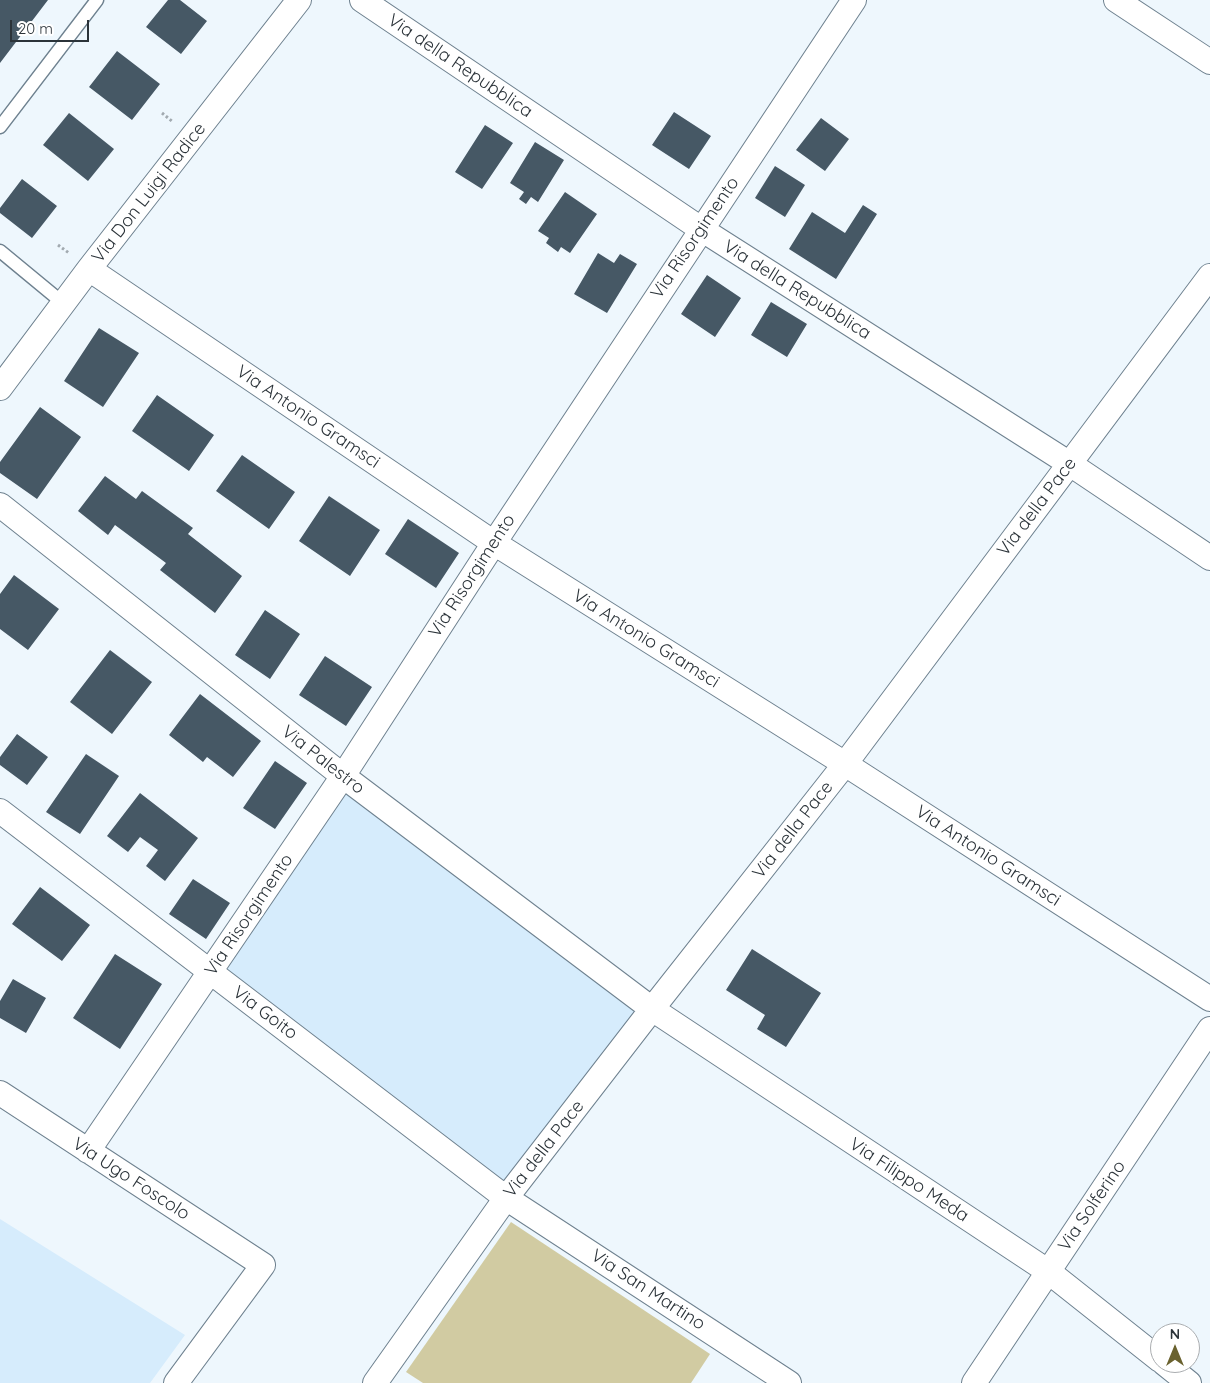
<!DOCTYPE html>
<html>
<head>
<meta charset="utf-8">
<style>
  body { margin:0 }
  #map { position:relative; width:1210px; height:1383px; overflow:hidden; background:#eef7fd; font-family:Quicksand,sans-serif }
  canvas { display:block }
  .north { position:absolute; left:1150px; top:1323px; width:50px; height:50px; box-sizing:border-box; background:#fff; border:1px solid #aaadb0; border-radius:50%; rotate:0deg; font-size:14px; font-weight:700; line-height:20px; text-align:center; color:#2b3339 }
  .north::after { content:''; display:block; margin:auto; width:18px; height:22px; background:#6a622f; clip-path:polygon(50% 0,100% 100%,50% 72%,0 100%) }
  .scale { position:absolute; left:10px; top:20px; width:79px; height:22px; box-sizing:border-box; border:2px solid #2b3339; border-top:0; padding-left:6px; font-size:15px; line-height:18px; white-space:nowrap; color:#2b3339; -webkit-text-stroke:4px #fff; paint-order:stroke }
</style>
</head>
<body>
<div id="map">
<canvas width="1210" height="1383"></canvas>
<div class="north">N</div>
<div class="scale">20 m</div>
</div>
<script>
const ctx = document.querySelector('canvas').getContext('2d');
ctx.lineJoin = 'round';
function fill(path, color) {
  ctx.fillStyle = color;
  ctx.fill(path, 'evenodd');
}
function toPath(rows) {
  const path = new Path2D();
  for (const r of rows) {
    path.moveTo(r[0], r[1]);
    for (let i = 2; i < r.length; i += 2) path.lineTo(r[i], r[i + 1]);
  }
  return path;
}
function stroke(path, color, width, dash) {
  ctx.strokeStyle = color;
  ctx.lineWidth = width;
  ctx.lineCap = dash ? 'butt' : 'round';
  ctx.setLineDash(dash || []);
  ctx.stroke(path);
}
function drawText(font, color, halo, rows, align = 'center') {
  ctx.font = font + ' Quicksand,sans-serif';
  ctx.lineWidth = 5;
  ctx.setLineDash([]);
  ctx.textBaseline = 'middle';
  ctx.strokeStyle = halo;
  ctx.fillStyle = color;
  for (const [text, x, y, turn = 0] of rows) {
    ctx.save();
    ctx.translate(x, y);
    ctx.rotate((+turn || 0) * Math.PI / 180);
    ctx.textAlign = isNaN(turn) ? turn : align;
    if (halo) ctx.strokeText(text, 0, 0);
    ctx.fillText(text, 0, 0);
    ctx.restore();
  }
}
fill(toPath([
  [346,786,641,1011,506,1185,222,970],
  [0,1219,185,1335,150,1383,0,1383]
]), '#d6ecfc');
fill(toPath([
  [511,1222,710,1354,691,1383,423,1383,406,1372]
]), '#d1cba2');
fill(toPath([
  [0,0,48,0,0,63],
  [168,0,180,0,207,21,181,54,146,27],
  [117,51,160,84,132,120,89,87],
  [674,112,711,136,689,169,652,145],
  [69,113,114,149,88,181,43,145],
  [821,118,849,139,825,171,796,150],
  [485,125,513,143,482,189,455,172],
  [535,142,564,160,538,202,531,197,526,204,519,199,524,192,510,183],
  [775,166,805,185,785,217,755,198],
  [22,179,57,206,32,238,0,213,0,208],
  [565,192,597,214,570,253,561,247,558,252,546,243,549,238,538,231],
  [863,205,877,214,836,279,789,249,812,212,845,233],
  [598,253,614,263,620,254,637,264,607,313,574,294],
  [707,275,741,298,715,337,681,314],
  [771,302,807,324,787,357,751,335],
  [99,328,139,353,103,407,64,381],
  [157,395,214,435,189,471,132,431],
  [40,407,81,437,37,499,0,473,0,462],
  [242,455,295,492,269,529,216,491],
  [105,476,136,499,142,491,193,528,188,534,242,576,215,613,160,570,166,563,115,525,108,535,78,511],
  [329,496,380,530,350,576,299,541],
  [408,519,459,553,436,588,385,554],
  [14,575,59,609,28,650,0,629,0,594],
  [265,610,300,634,270,679,235,655],
  [110,650,152,682,112,734,70,702],
  [325,656,372,687,346,726,299,695],
  [200,694,261,741,233,777,207,757,203,762,169,735],
  [17,734,48,757,27,785,0,765,0,757],
  [86,754,119,776,80,834,46,812],
  [275,761,307,783,275,829,243,808],
  [140,793,198,838,165,881,146,866,158,850,140,837,128,852,107,836],
  [193,879,230,903,206,939,169,914],
  [40,887,90,925,62,961,12,924],
  [752,949,821,993,786,1047,757,1029,765,1015,726,990],
  [115,954,162,984,120,1049,73,1018],
  [13,979,46,998,26,1033,0,1018,0,1001]
]), '#465865');
const lane = toPath([
  [0,127,97,0],
  [0,251,63,303]
]);
const street = toPath([
  [362,0,701,229,1070,464,1210,558],
  [1116,0,1210,62],
  [89,269,494,543,845,764,1210,999],
  [0,388,89,269,299,0],
  [0,505,343,776,652,1009,1049,1272,1160,1360],
  [0,811,506,1198,789,1383],
  [0,1093,263,1265,176,1383],
  [88,1151,343,776,494,543,854,0],
  [1164,1363,1189,1383],
  [375,1383,506,1198,652,1009,845,764,1210,276],
  [974,1383,1210,1029]
]);
stroke(lane, '#6e818f', 15);
stroke(street, '#6e818f', 26);
stroke(toPath([
  [162,113,173,122],
  [58,245,69,253]
]), '#a2aab0', 3, [2.5, 2.5]);
stroke(lane, '#fff', 12);
stroke(street, '#fff', 24);
drawText('18px', '#2b3339', '#fff', [
  ["Via della Repubblica",460,66,34],
  ["Via Don Luigi Radice",149,193,-52],
  ["Via Risorgimento",695,238,-56],
  ["Via della Repubblica",797,290,32],
  ["Via Antonio Gramsci",308,417,34],
  ["Via della Pace",1037,507,-53],
  ["Via Risorgimento",472,576,-57],
  ["Via Antonio Gramsci",646,639,32],
  ["Via Palestro",323,760,38],
  ["Via della Pace",793,830,-52],
  ["Via Antonio Gramsci",988,856,33],
  ["Via Risorgimento",249,915,-56],
  ["Via Goito",265,1013,37],
  ["Via della Pace",544,1149,-52],
  ["Via Ugo Foscolo",131,1179,33],
  ["Via Filippo Meda",909,1180,33],
  ["Via Solferino",1092,1206,-56],
  ["Via San Martino",648,1290,33]
]);
</script>
</body>
</html>
